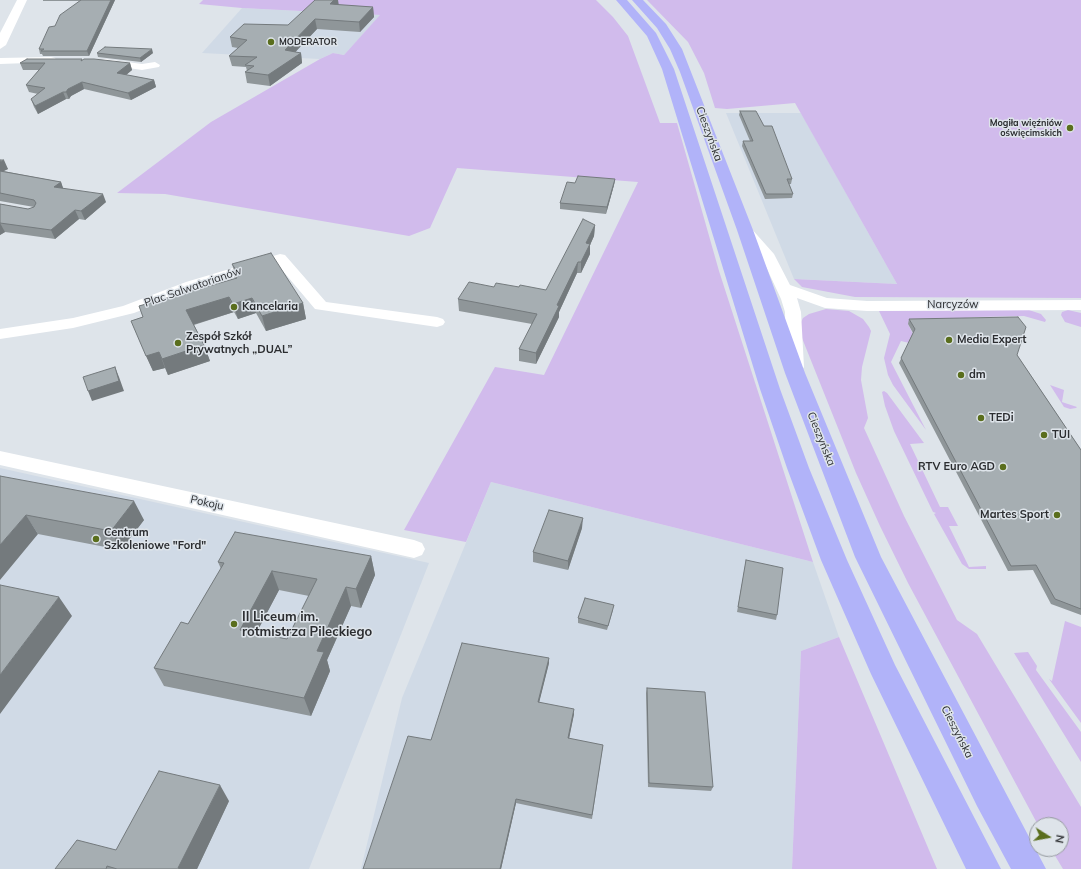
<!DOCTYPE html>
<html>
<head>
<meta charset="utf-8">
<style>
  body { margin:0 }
  #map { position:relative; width:1081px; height:869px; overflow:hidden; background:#dee4ea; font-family:Mulish,sans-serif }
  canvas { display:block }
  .north { position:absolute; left:1029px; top:817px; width:40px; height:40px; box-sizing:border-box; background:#dee4ea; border:1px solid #969ba0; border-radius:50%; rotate:101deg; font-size:11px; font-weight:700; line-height:16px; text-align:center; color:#2b2d30 }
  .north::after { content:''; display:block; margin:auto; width:14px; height:18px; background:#5a6e1d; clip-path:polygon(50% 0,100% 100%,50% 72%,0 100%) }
</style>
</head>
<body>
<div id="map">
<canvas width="1081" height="869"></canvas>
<div class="north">N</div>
</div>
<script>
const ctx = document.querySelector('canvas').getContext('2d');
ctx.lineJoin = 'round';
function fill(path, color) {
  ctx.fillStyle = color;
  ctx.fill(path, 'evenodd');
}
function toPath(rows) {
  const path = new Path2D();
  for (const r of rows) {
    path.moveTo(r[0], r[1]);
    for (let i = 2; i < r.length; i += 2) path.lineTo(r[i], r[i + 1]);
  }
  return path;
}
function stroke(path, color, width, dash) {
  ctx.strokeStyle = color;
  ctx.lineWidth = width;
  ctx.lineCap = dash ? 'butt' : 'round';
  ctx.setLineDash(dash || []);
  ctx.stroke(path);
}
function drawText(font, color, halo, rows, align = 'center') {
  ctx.font = font + ' Mulish,sans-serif';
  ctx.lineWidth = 3;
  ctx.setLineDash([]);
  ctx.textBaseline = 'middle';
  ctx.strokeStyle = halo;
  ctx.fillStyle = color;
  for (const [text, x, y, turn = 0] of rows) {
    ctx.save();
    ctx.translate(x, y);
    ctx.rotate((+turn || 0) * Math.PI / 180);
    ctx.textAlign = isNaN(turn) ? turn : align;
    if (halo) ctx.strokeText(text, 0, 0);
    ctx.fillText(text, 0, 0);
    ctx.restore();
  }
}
fill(toPath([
  [242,8,381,15,344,55,333,53,320,59,202,53],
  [726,113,801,113,897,284,794,279],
  [0,468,429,563,309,869,0,869],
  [491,482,813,562,839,637,801,651,792,869,361,869,402,698]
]), '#d0dae6');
fill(toPath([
  [203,0,596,0,613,17,628,36,660,123,677,123,719,271,813,562,491,482,466,542,404,530,495,367,544,375,638,182,457,168,430,228,409,236,165,194,117,193,211,122,320,59,333,53,344,55,380,15,242,8,199,4],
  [647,0,1081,0,1081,298,855,297,802,287,794,279,897,284,795,103,727,109,715,108,704,73,688,42],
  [826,309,849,311,863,319,869,327,871,331,862,367,861,380,868,418,864,428,904,516,957,620,977,634,1081,807,1081,869,1063,869,1051,849,1061,849,1061,825,1038,825,908,583,880,526,856,473,798,328,803,318,809,314],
  [1029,310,1041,314,1046,320,1045,322,1024,316,976,317,908,324,913,334,909,343,901,341,891,362,926,430,893,385,888,375,884,358,890,334,879,311],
  [1068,310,1081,313,1081,327,1065,322,1061,315,1062,312],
  [1050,385,1064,390,1062,402,1077,407,1076,408,1070,409,1064,407],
  [884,391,887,393,924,443,910,444,940,507,948,507,958,526,949,526,969,567,986,566,986,569,969,569,962,564,934,514,936,513,933,512,894,431,885,406,882,392],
  [1065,621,1081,627,1081,723,1049,679,1052,681],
  [839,637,937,869,792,869,801,651],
  [1028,652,1037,666,1036,670,1081,732,1081,762,1014,653]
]), '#d1bbec');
fill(toPath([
  [51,57,55,58,56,60,55,62,0,64,0,58,51,57],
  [105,59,142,64,155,62,160,65,159,67,142,70,101,64,100,62,101,60,105,59],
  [745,226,750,227,774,254,790,285,827,298,867,301,1081,300,1081,310,867,311,825,308,797,298,801,312,804,367,801,371,795,373,789,371,786,367,785,312,781,299,762,258,738,230,740,227,745,226],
  [280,254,285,255,326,302,437,317,443,319,445,322,443,325,437,327,315,309,277,264,198,288,134,313,73,328,0,339,0,329,73,318,123,306,186,282,280,254],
  [0,451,414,540,422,543,425,549,422,555,414,558,0,465,0,451]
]), '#fff');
fill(toPath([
  [17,0,27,0,6,45,0,49,0,33,17,0]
]), '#fff');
fill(toPath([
  [616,0,627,0,656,33,674,69,780,389,809,468,847,560,895,665,1001,869,966,869,871,674,821,560,787,468,760,389,662,69,647,36,616,0],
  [632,0,643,0,666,24,682,49,753,230,805,373,881,557,1046,869,1011,869,977,806,855,557,785,373,737,230,680,72,670,49,657,28,632,0]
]), '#b1b3f9');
fill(toPath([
  [43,0,115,0,89,56,43,56,42,54,40,54,39,49,55,26,80,1,43,1],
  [339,5,373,7,374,17,360,32,317,29,295,52,301,53,302,63,270,86,247,83,245,72,247,71,246,67,232,66,229,56,238,48,232,47,230,37,288,25],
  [97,53,153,53,141,62,98,57],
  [83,60,130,63,132,70,126,75,154,80,156,87,131,100,84,89,71,96,69,99,66,99,38,114,34,107,31,99,38,94,29,92,26,85,39,70,23,70,20,63],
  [740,111,792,179,791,184,789,184,793,194,792,198,765,199,742,146,743,141,750,141,739,115],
  [0,160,8,169,3,171,61,182,63,188,106,202,85,220,79,219,55,239,5,232,0,235,0,204,28,209,34,207,0,201],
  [615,179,614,185,606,214,560,209,560,203],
  [595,225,594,236,590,245,590,254,581,273,577,273,559,312,559,317,536,364,519,361,519,349,532,324,459,311,458,299,494,287,519,287,546,290],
  [232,264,303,303,306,319,266,331,256,313,238,319,234,312,194,325,204,345,210,361,168,375,165,368,153,371,131,321,143,317,139,306,235,279,233,271,234,271],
  [909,319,1017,355,1081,450,1081,615,1051,604,1033,570,1008,571,899,363,913,333,908,324],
  [0,476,144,520,121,550,38,534],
  [582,528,568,570,533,562,533,552],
  [371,556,375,575,361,608,351,606,327,660,330,671,311,716,164,686,154,668,188,624,221,569,218,562],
  [279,590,309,596,287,639,256,633],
  [746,560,777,615,776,620,737,612],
  [613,610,607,630,578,623,578,618],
  [549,663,539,702,574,714,569,739,603,745,592,819,516,803,501,869,363,869,431,740],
  [647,688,713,787,711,791,648,787,646,693],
  [229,801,197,869,55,869,116,850]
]), '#8f9699');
fill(toPath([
  [111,0,115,0,89,56,87,51],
  [334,0,338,0,339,6,330,4],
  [373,7,374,17,360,32,359,22],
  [315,19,317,29,287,61,285,50],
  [152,49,153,53,141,62,140,58],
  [301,53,302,63,270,86,268,75],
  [130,63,132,70,120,80,117,73],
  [154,80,156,87,131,100,128,93],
  [82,82,84,89,71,96,69,99,66,92,68,89],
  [63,92,66,99,38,114,35,106],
  [4,160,8,169,0,173,0,162],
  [615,179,614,185,606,214,607,207],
  [61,182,64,191,54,187],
  [103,194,106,202,85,220,81,211],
  [75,210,79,219,55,239,51,230],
  [0,223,5,232,0,235],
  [595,225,594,236,590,245,590,254,581,273,581,262,586,243],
  [578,262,577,273,559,312,559,317,536,364,536,353,557,305],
  [229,297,234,312,192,325,186,310],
  [252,298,256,313,238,319,233,304],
  [303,303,306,319,266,331,262,316],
  [204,345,210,361,168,375,162,359],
  [159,352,165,368,153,371,146,356],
  [115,367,119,377,124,391,92,401,88,391],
  [134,501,144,520,121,550,111,531],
  [26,515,38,534,0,580,0,545],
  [583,518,582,528,568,570,568,561],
  [371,556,375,575,361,608,356,589],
  [272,571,279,590,248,649,240,630],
  [346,587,351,606,327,660,330,671,311,716,304,698,317,651],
  [59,597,72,616,0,714,0,675],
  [549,658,549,663,538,707,538,702],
  [574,709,574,714,568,743,568,738],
  [220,785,229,801,197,869,179,869,178,868],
  [516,799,516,803,501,869,500,869]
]), '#747a7d');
const building = toPath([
  [81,0,111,0,87,51,41,51,44,49,39,49,49,27,55,26,60,15,81,0],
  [315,0,334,0,330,4,373,7,359,22,315,19,285,50,301,53,268,75,245,72,254,66,245,65,257,57,229,56,247,40,230,37,244,24,288,25,315,0],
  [105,47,152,49,140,58,97,53,105,47],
  [27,59,82,59,81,61,84,59,94,59,130,63,117,73,154,80,128,93,82,82,68,89,66,92,63,92,35,106,31,99,45,88,26,85,45,63,20,63,27,59],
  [740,111,756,111,764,126,772,126,792,179,787,179,793,194,766,194,743,141,753,141,740,111],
  [0,160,4,160,0,162,0,160],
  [0,171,61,182,54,187,103,194,81,211,75,210,51,230,0,223,0,204,28,209,34,207,36,203,34,200,0,193,0,171],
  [578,176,615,179,607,207,560,203,567,182,575,183,578,176],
  [583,219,595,225,586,243,590,244,581,262,578,262,557,305,559,306,536,353,519,349,537,314,458,299,469,282,494,287,496,283,519,287,520,285,546,290,583,219],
  [271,253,303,303,262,316,252,298,233,304,229,297,186,310,204,345,162,359,159,352,146,356,131,321,143,317,139,306,237,278,233,271,236,270,232,264,271,253],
  [1018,317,1026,327,1017,355,1081,450,1081,609,1055,599,1036,565,1011,566,901,358,915,329,909,319,1018,317],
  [115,367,119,381,88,391,83,377,115,367],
  [0,476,134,501,111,531,26,515,0,545,0,476],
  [549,510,583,518,568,561,533,552,549,510],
  [235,532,371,556,356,589,346,587,317,651,324,652,304,698,154,668,181,622,188,624,224,563,218,562,235,532],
  [272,571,317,579,287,639,240,630,272,571],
  [746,560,783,568,777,615,738,607,746,560],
  [0,585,59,597,0,675,0,585],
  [585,598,614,605,608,626,578,618,585,598],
  [462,643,549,658,538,702,574,709,568,738,603,745,592,815,516,799,500,869,363,869,408,736,431,740,462,643],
  [647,688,705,692,713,787,649,783,647,688],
  [159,771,220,785,178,868,181,869,117,869,107,866,106,869,55,869,77,840,116,850,159,771]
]);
fill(building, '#a6aeb2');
stroke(building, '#747a7d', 1);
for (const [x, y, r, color] of [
  [271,42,4,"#5a6e1d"],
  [1070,128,4,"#5a6e1d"],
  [234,307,4,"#5a6e1d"],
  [949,340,4,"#5a6e1d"],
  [178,343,4,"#5a6e1d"],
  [961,375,4,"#5a6e1d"],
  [981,418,4,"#5a6e1d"],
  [1044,435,4,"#5a6e1d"],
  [1003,467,4,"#5a6e1d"],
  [1057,515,4,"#5a6e1d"],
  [96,539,4,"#5a6e1d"],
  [234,624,4,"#5a6e1d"]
]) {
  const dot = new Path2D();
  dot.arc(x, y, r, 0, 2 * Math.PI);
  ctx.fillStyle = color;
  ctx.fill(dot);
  stroke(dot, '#dee4ea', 1.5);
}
drawText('bold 9px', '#2b2d30', '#dee4ea', [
  ["MODERATOR",279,42],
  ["Mogiła więźniów",1062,123,"right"],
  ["oświęcimskich",1062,133,"right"]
], 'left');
drawText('11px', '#2b2d30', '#dee4ea', [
  ["Cieszyńska",709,134,70],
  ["Plac Salwatorianów",193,287,-19],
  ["Narcyzów",953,305],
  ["Cieszyńska",821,439,68],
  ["Pokoju",207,503,13],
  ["Cieszyńska",957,732,63]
]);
drawText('bold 11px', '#2b2d30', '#dee4ea', [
  ["Kancelaria",242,307],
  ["Zespół Szkół",186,337],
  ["Prywatnych „DUAL”",186,350],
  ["Media Expert",957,340],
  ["dm",969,375],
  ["TEDi",989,418],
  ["TUI",1052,435],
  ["RTV Euro AGD",995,467,"right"],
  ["Martes Sport",1049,515,"right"],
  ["Centrum",104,533],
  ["Szkoleniowe \"Ford\"",104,546]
], 'left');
drawText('bold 13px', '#2b2d30', '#dee4ea', [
  ["II Liceum im.",242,617],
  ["rotmistrza Pileckiego",242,632]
], 'left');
</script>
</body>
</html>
